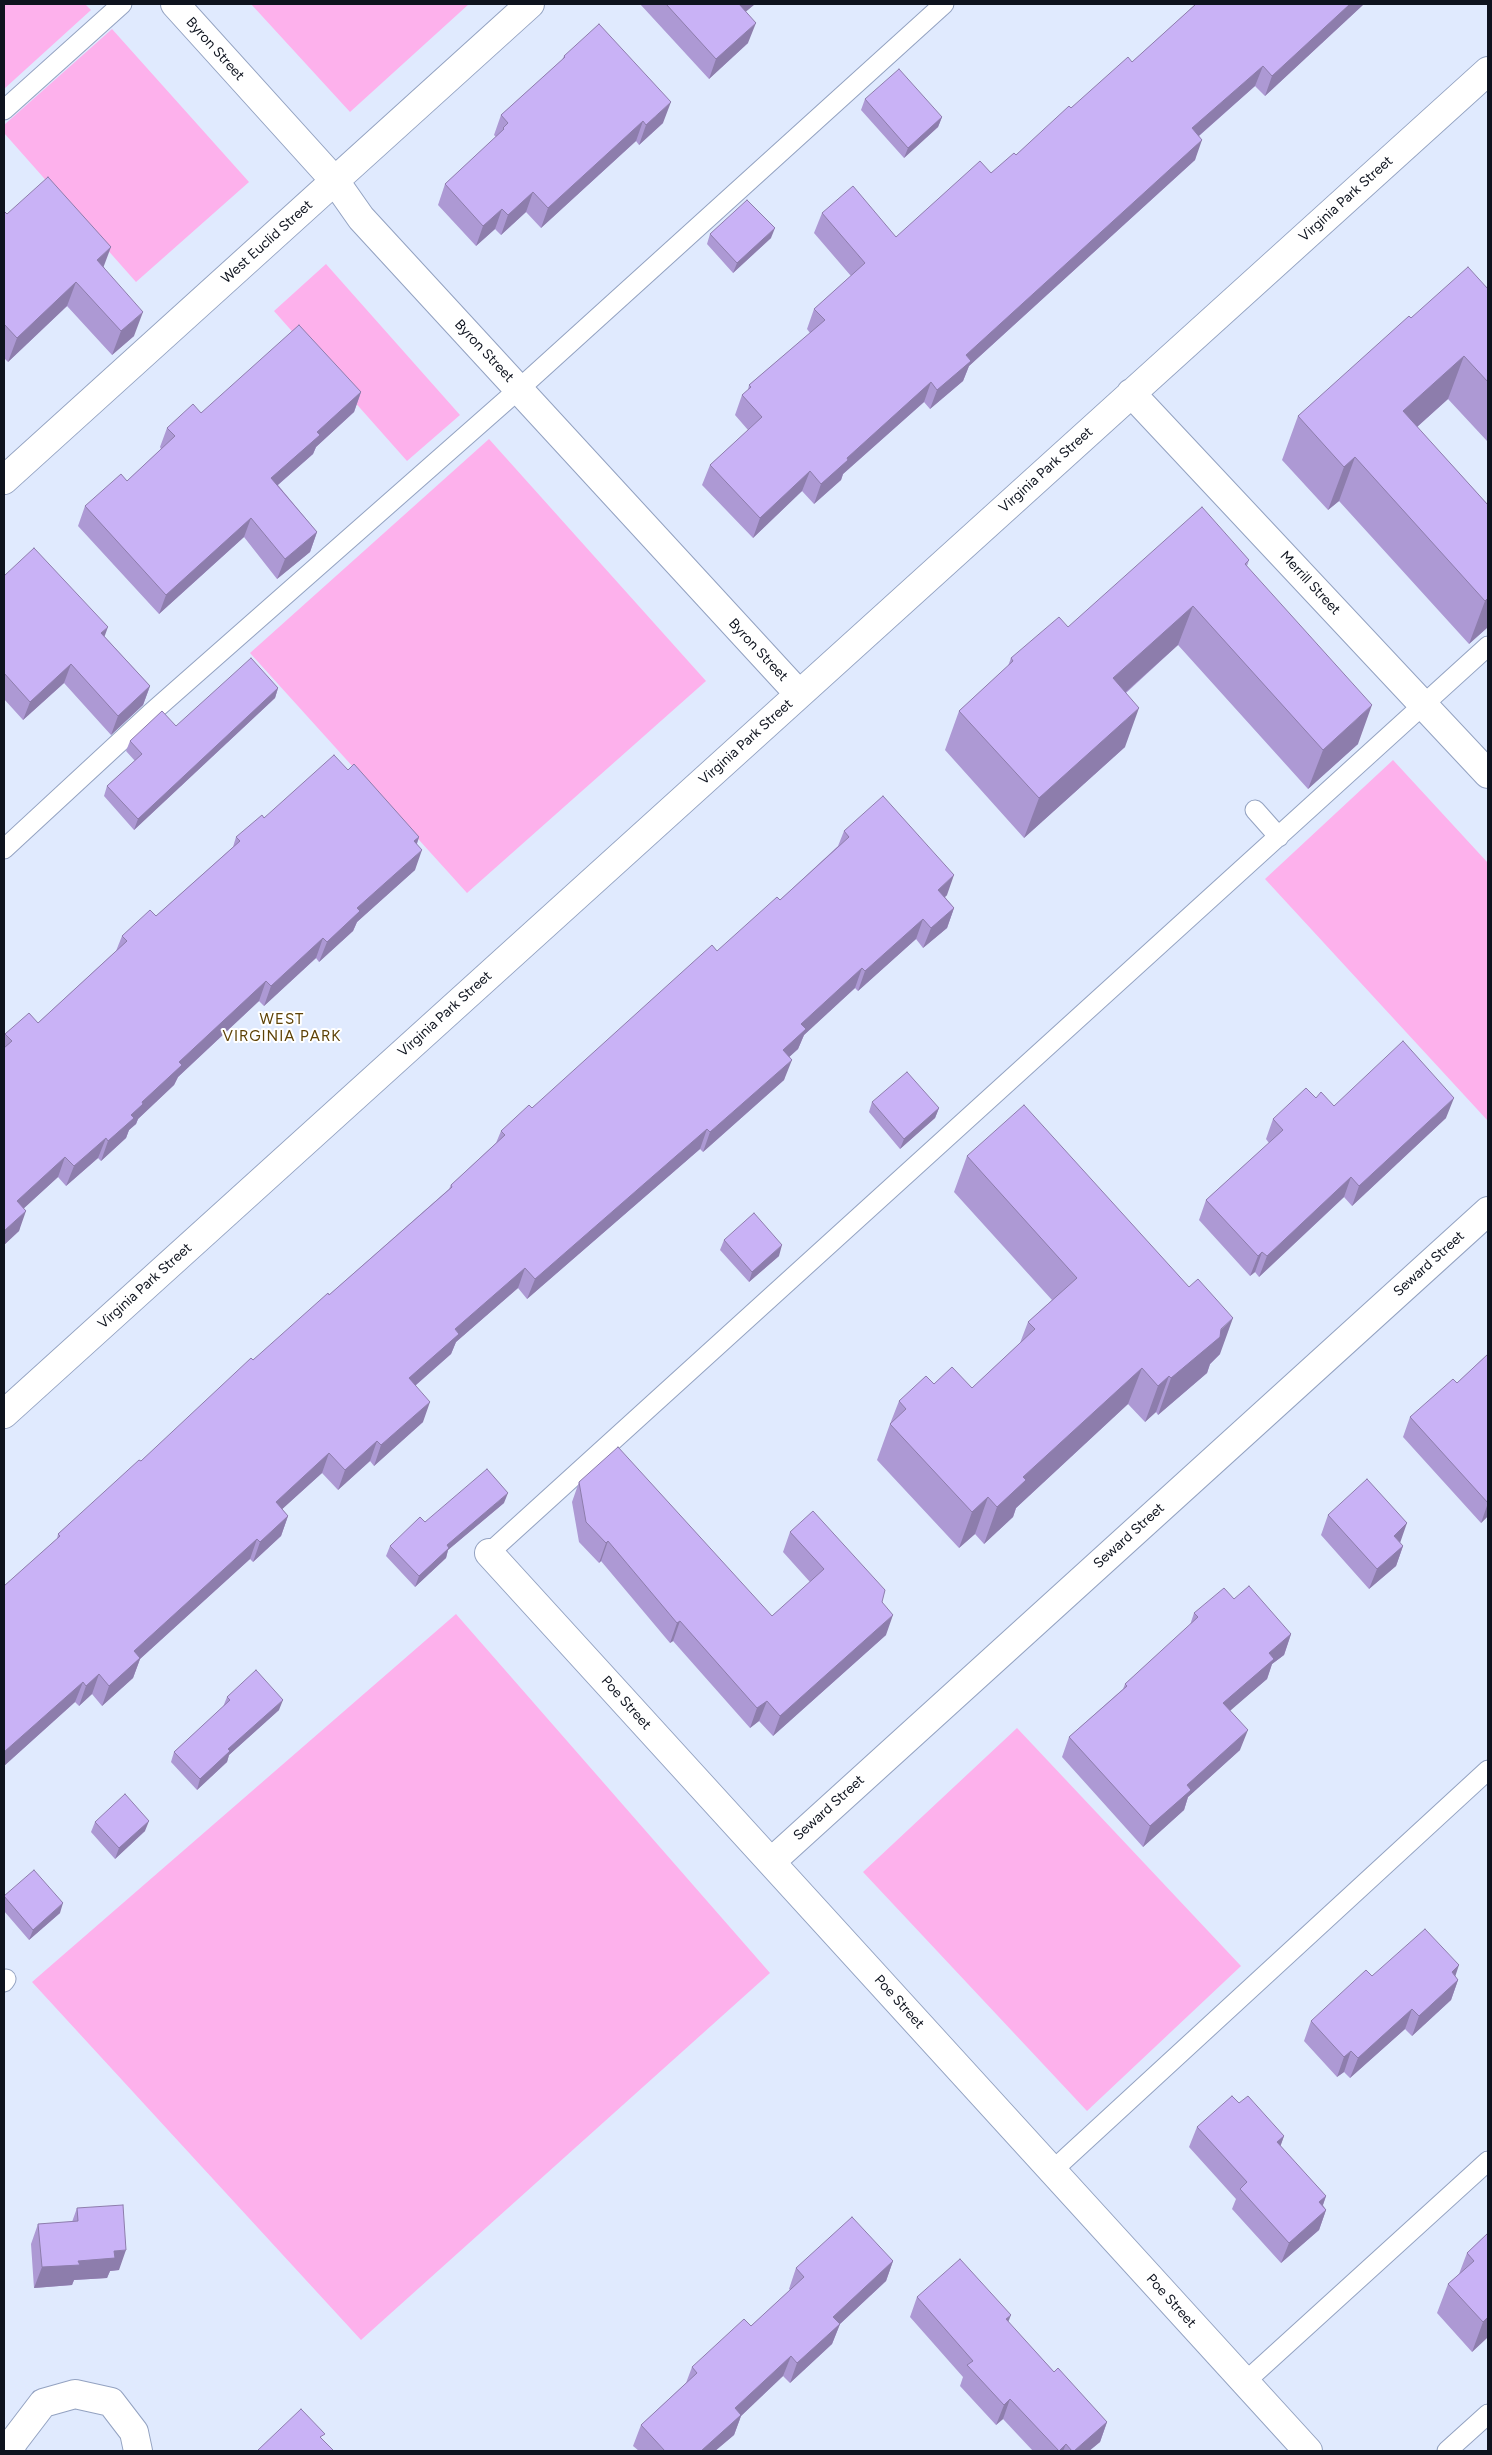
<!DOCTYPE html>
<style>
body{margin:0}
#map{position:relative;width:1492px;height:2455px;overflow:hidden;background:#e0eafe;font-family:Figtree,sans-serif}
canvas{display:block}
.frame{position:absolute;inset:0;border:5px solid #0e131e;pointer-events:none}
</style>
<div id="map">
<canvas width="1492" height="2455"></canvas>
<div class="frame"></div>
</div>
<script>
const g = document.querySelector('canvas').getContext('2d');
g.lineJoin = 'round';
function paint(path, color) {
  g.fillStyle = color;
  g.fill(path, 'evenodd');
}
function poly(rows) {
  const path = new Path2D();
  for (const r of rows) {
    path.moveTo(r[0], r[1]);
    for (let i = 2; i < r.length; i += 2) path.lineTo(r[i], r[i + 1]);
  }
  return path;
}
function stroke(path, color, width, dash) {
  g.strokeStyle = color;
  g.lineWidth = width;
  g.lineCap = dash ? 'butt' : 'round';
  g.setLineDash(dash || []);
  g.stroke(path);
}
function drawText(font, color, halo, rows, align = 'center') {
  g.font = font + ' Figtree,sans-serif';
  g.lineWidth = 4;
  g.setLineDash([]);
  g.textBaseline = 'middle';
  g.strokeStyle = halo;
  g.fillStyle = color;
  for (const [text, x, y, turn = 0] of rows) {
    g.save();
    g.translate(x, y);
    g.rotate((+turn || 0) * Math.PI / 180);
    g.textAlign = isNaN(turn) ? turn : align;
    if (halo) g.strokeText(text, 0, 0);
    g.fillText(text, 0, 0);
    g.restore();
  }
}
paint(poly([
 [4,4,85,4,91,10,4,89],
 [251,4,469,4,350,112],
 [112,29,249,182,136,282,4,133,4,125],
 [326,264,460,415,407,461,274,311],
 [489,439,706,681,467,893,250,653],
 [1393,760,1488,863,1488,1121,1265,879],
 [456,1614,770,1973,361,2340,32,1982],
 [1017,1728,1241,1966,1087,2111,863,1872]
]), '#fdb1ec');
const service = poly([
 [4,110,122,4],
 [1255,810,1279,837],
 [4,849,150,714,519,389,944,4],
 [489,1553,1488,646],
 [4,1982,6,1979],
 [1052,2171,1488,1770],
 [1245,2382,1488,2161],
 [1447,2451,1488,2414]
]);
const minor = poly([
 [175,4,335,181,361,218,799,694],
 [1131,393,1488,774],
 [4,480,530,4],
 [4,1414,1488,71],
 [489,1553,1308,2451],
 [771,1862,1488,1211],
 [9,2451,14,2441,43,2403,75,2394,111,2402,134,2432,138,2451]
]);
stroke(service, '#93a2c1', 21);
stroke(minor, '#93a2c1', 30);
stroke(service, '#fff', 19);
stroke(minor, '#fff', 28);
paint(poly([
 [640,4,755,4,745,12,748,43,709,79],
 [1196,4,1364,4,1265,96,1255,86,1199,136,1195,160,969,366,963,381,930,409,924,402,843,474,841,480,814,504,802,491,753,538,702,485,710,465,748,430,735,415,742,395,748,390,749,385,810,333,807,329,814,309,851,276,814,233,822,213,896,237,991,173,1016,155,1071,108,1132,62],
 [564,56,663,123,639,145,636,141,541,228,526,212,501,235,495,229,476,246,438,205,445,184,496,137,494,135,501,115,562,60],
 [865,99,942,117,938,127,904,158,861,110],
 [4,211,7,214,104,267,134,336,112,355,67,306,8,362,4,358],
 [710,234,771,238,733,273,707,244],
 [1488,289,1488,440,1487,441,1448,399,1417,427,1488,505,1488,627,1469,644,1339,501,1328,510,1282,460,1298,416,1411,318],
 [361,392,354,412,316,447,313,454,278,485,317,532,310,552,277,579,244,537,159,614,78,526,85,506,127,481,161,449,160,447,167,428,201,413],
 [1249,560,1247,566,1358,744,1308,789,1178,645,1126,693,1125,747,1024,838,945,750,959,711,1008,666,1011,658,1068,627],
 [4,576,105,637,150,686,143,705,111,735,64,683,23,720,4,699],
 [278,688,275,698,134,830,104,796,107,786,135,761,126,751,130,741,176,726],
 [348,770,419,837,417,844,415,870,357,922,353,931,319,962,316,958,264,1006,259,1001,178,1077,174,1085,138,1119,136,1124,129,1130,126,1138,101,1161,98,1158,66,1186,58,1177,24,1208,19,1231,4,1245,4,1037,5,1034,38,1023,116,951,122,936,156,916,233,847,236,837,264,818],
 [844,831,947,895,945,897,954,908,947,928,923,948,916,939,858,991,855,988,804,1035,798,1049,789,1057,784,1080,703,1152,700,1149,527,1299,518,1288,456,1342,451,1354,415,1386,423,1422,374,1466,370,1461,338,1490,322,1473,282,1509,288,1516,281,1536,253,1562,250,1559,140,1659,133,1678,102,1706,92,1694,79,1706,75,1702,4,1766,4,1586,57,1539,58,1534,141,1461,253,1360,329,1295,449,1189,451,1185,496,1143,501,1131,532,1108,717,951,780,900,838,846],
 [1316,1098,1334,1106,1446,1118,1352,1206,1344,1197,1259,1277,1255,1272,1250,1276,1199,1220,1206,1200,1269,1143,1266,1139,1273,1119],
 [872,1102,939,1108,935,1118,900,1149,869,1112],
 [967,1156,1220,1354,1210,1364,1207,1373,1158,1415,1156,1412,1145,1422,1128,1404,1016,1508,1013,1517,984,1544,975,1534,959,1548,877,1460,890,1424,899,1401,934,1384,972,1388,1020,1343,1028,1322,1052,1300,954,1192],
 [724,1240,779,1256,749,1282,720,1250],
 [1488,1354,1488,1516,1481,1523,1403,1437,1410,1417,1457,1383],
 [579,1482,772,1616,810,1582,783,1552,790,1532,882,1602,886,1635,773,1736,759,1721,750,1728,673,1641,670,1643,601,1561,599,1563,579,1542,572,1502],
 [504,1503,448,1550,446,1558,415,1587,386,1556,390,1546,425,1522],
 [1328,1515,1400,1543,1403,1546,1396,1566,1369,1589,1321,1535],
 [1234,1599,1291,1634,1284,1655,1272,1664,1267,1679,1230,1710,1240,1750,1188,1797,1184,1810,1143,1847,1062,1757,1069,1737,1123,1689,1125,1684,1190,1625,1194,1613],
 [227,1697,279,1710,229,1755,227,1762,197,1790,171,1762,174,1752,223,1707],
 [95,1822,145,1831,115,1859,91,1832],
 [4,1896,60,1913,29,1940,4,1911],
 [1372,1976,1455,1976,1458,1980,1451,2000,1412,2036,1405,2029,1350,2078,1344,2072,1337,2077,1304,2041,1311,2021],
 [1239,2103,1284,2136,1280,2146,1326,2196,1323,2205,1326,2210,1319,2230,1281,2263,1232,2209,1236,2199,1189,2147,1197,2127],
 [77,2208,119,2270,110,2271,107,2278,74,2280,72,2285,34,2288,31,2244,38,2224,72,2222],
 [1488,2233,1488,2337,1472,2352,1437,2313,1448,2284,1459,2274,1467,2253],
 [893,2261,886,2281,840,2324,832,2344,790,2383,783,2376,741,2416,734,2435,715,2451,639,2451,633,2446,641,2425,686,2383,692,2367,751,2326,790,2290,789,2289,796,2268],
 [917,2297,1008,2322,1054,2372,1107,2422,1100,2442,1089,2451,1033,2451,1003,2419,996,2425,960,2386,963,2377,910,2317]
]), '#ad99d4');
paint(poly([
 [738,4,755,4,731,24],
 [1350,4,1364,4,1265,96,1272,76],
 [756,23,748,43,709,79,716,59],
 [1263,66,1255,86,1185,148,1192,128],
 [671,102,663,123,639,145,646,125],
 [942,117,938,127,904,158,908,148],
 [643,121,636,141,541,228,548,208],
 [1202,140,1195,160,969,366,963,381,930,409,937,390,966,355],
 [533,192,526,212,501,235,508,215],
 [502,209,495,229,476,246,483,226],
 [775,228,771,238,733,273,737,263],
 [111,247,102,271,97,260],
 [76,282,67,306,8,362,17,338],
 [143,312,134,336,112,355,121,331],
 [1464,356,1448,399,1387,454,1403,411],
 [931,382,924,402,843,474,841,480,814,504,821,484,847,458],
 [361,392,354,412,316,447,313,454,264,497,271,478,317,432],
 [1355,457,1339,501,1328,510,1344,467],
 [810,471,802,491,753,538,760,518],
 [251,518,244,537,159,614,166,595],
 [317,532,310,552,277,579,285,559],
 [1488,598,1488,627,1469,644,1485,601],
 [1193,606,1178,645,1098,717,1113,678],
 [108,627,101,646,101,633],
 [71,664,64,683,23,720,30,702],
 [150,686,143,705,111,735,118,716],
 [278,688,275,698,134,830,138,819],
 [1372,705,1358,744,1308,789,1323,750],
 [1139,708,1125,747,1024,838,1039,798],
 [419,837,412,857,414,841],
 [422,850,415,870,357,922,353,931,319,962,327,942,357,908],
 [954,875,947,895,931,910,938,890],
 [954,908,947,928,923,948,931,928],
 [923,919,916,939,858,991,865,971],
 [323,938,316,958,264,1006,271,986],
 [862,968,855,988,804,1035,798,1049,775,1070,783,1050,801,1024],
 [266,981,259,1001,178,1077,174,1085,138,1119,136,1124,129,1130,126,1138,101,1161,108,1141,142,1102,179,1062],
 [792,1060,784,1080,703,1152,710,1132],
 [1454,1098,1446,1118,1352,1206,1359,1186],
 [939,1108,935,1118,900,1149,904,1139],
 [707,1129,700,1149,527,1299,535,1279],
 [106,1138,98,1158,66,1186,74,1166],
 [65,1157,58,1177,10,1221,17,1201],
 [1351,1177,1344,1197,1259,1277,1267,1256],
 [26,1211,19,1231,4,1245,4,1231],
 [782,1245,779,1256,749,1282,752,1272],
 [1262,1252,1255,1272,1250,1276,1258,1256],
 [525,1268,518,1288,456,1342,451,1354,401,1398,409,1378,455,1329],
 [1233,1318,1220,1354,1210,1364,1207,1373,1158,1415,1171,1378],
 [1142,1368,1128,1404,1016,1508,1013,1517,984,1544,997,1507,1023,1477],
 [1169,1376,1156,1412,1145,1422,1158,1386],
 [430,1402,423,1422,374,1466,381,1445],
 [377,1441,370,1461,338,1490,345,1470],
 [329,1453,322,1473,268,1522,276,1502],
 [508,1493,504,1503,448,1550,446,1558,415,1587,419,1576,447,1545],
 [988,1497,975,1534,959,1548,972,1512],
 [1488,1503,1488,1516,1481,1523],
 [288,1516,281,1536,253,1562,260,1542],
 [1407,1523,1400,1543,1394,1536],
 [257,1539,250,1559,140,1659,133,1678,102,1706,109,1686,134,1651],
 [608,1541,601,1561,599,1563,606,1543],
 [1403,1546,1396,1566,1369,1589,1377,1569],
 [893,1615,886,1635,773,1736,780,1716],
 [680,1621,673,1641,670,1643,677,1623],
 [1291,1634,1284,1655,1272,1664,1267,1679,1216,1723,1223,1703,1269,1653],
 [99,1674,92,1694,79,1706,86,1686],
 [83,1682,75,1702,4,1766,4,1752],
 [283,1700,279,1710,229,1755,227,1762,197,1790,200,1779,228,1749],
 [767,1701,759,1721,750,1728,757,1708],
 [1248,1730,1240,1750,1188,1797,1184,1810,1143,1847,1150,1826,1187,1785],
 [149,1821,145,1831,115,1859,119,1848],
 [63,1903,60,1913,29,1940,33,1930],
 [1459,1965,1452,1986,1452,1972],
 [1458,1980,1451,2000,1412,2036,1419,2016],
 [1412,2009,1405,2029,1350,2078,1358,2058],
 [1351,2051,1344,2072,1337,2077,1344,2057],
 [1284,2136,1277,2156,1277,2142],
 [1326,2196,1319,2216,1319,2202],
 [1326,2210,1319,2230,1281,2263,1289,2243],
 [126,2250,119,2270,110,2271,107,2278,74,2280,72,2285,34,2288,42,2267,78,2261,114,2251],
 [893,2261,886,2281,826,2337,833,2317],
 [1011,2315,1003,2335,1006,2319],
 [1488,2317,1488,2337,1472,2352,1483,2322],
 [840,2324,832,2344,790,2383,797,2363],
 [791,2356,783,2376,741,2416,734,2435,715,2451,701,2451,735,2408],
 [1010,2399,1003,2419,996,2425,1004,2405],
 [1107,2422,1100,2442,1089,2451,1074,2451],
 [1066,2444,1063,2451,1059,2451]
]), '#8d7dac');
const building = poly([
 [666,4,739,4,756,23,716,59,666,4],
 [1196,4,1350,4,1272,76,1263,66,1192,128,1202,140,966,355,971,361,937,390,931,382,847,458,848,460,821,484,810,471,760,518,710,465,762,417,742,395,751,387,749,385,825,320,814,309,865,263,822,213,853,186,896,237,980,161,991,173,1014,153,1016,155,1069,106,1071,108,1128,57,1132,62,1196,4],
 [599,24,671,102,646,125,643,121,548,208,533,192,508,215,502,209,483,226,445,184,504,129,503,128,508,123,501,115,565,57,564,56,599,24],
 [899,69,942,117,908,148,865,99,899,69],
 [48,177,111,247,97,260,143,312,121,331,76,282,17,338,4,324,4,211,7,214,48,177],
 [747,200,775,228,737,263,710,234,747,200],
 [1468,267,1488,289,1488,382,1464,356,1403,411,1488,505,1488,598,1485,601,1355,457,1344,467,1298,416,1409,316,1411,318,1468,267],
 [299,325,361,392,317,432,320,435,271,478,317,532,285,559,251,518,166,595,85,506,121,474,127,481,175,436,167,428,193,404,201,413,299,325],
 [1202,507,1249,560,1245,564,1372,705,1323,750,1193,606,1113,678,1139,708,1039,798,959,711,1013,661,1011,658,1059,617,1068,627,1202,507],
 [34,548,108,627,101,633,150,686,118,716,71,664,30,702,4,673,4,576,34,548],
 [251,658,278,688,138,819,107,786,142,754,130,741,162,711,176,726,251,658],
 [334,755,348,770,354,764,419,837,414,841,422,850,357,908,360,911,327,942,323,938,271,986,266,981,179,1062,182,1065,142,1102,143,1104,131,1115,134,1118,108,1141,106,1138,74,1166,65,1157,17,1201,26,1211,4,1231,4,1048,12,1041,5,1034,29,1013,38,1023,127,941,122,936,150,910,156,916,240,841,236,837,262,815,264,818,334,755],
 [883,796,954,875,938,890,954,908,931,928,923,919,865,971,862,968,801,1024,806,1029,783,1050,792,1060,710,1132,707,1129,535,1279,525,1268,455,1329,459,1334,409,1378,430,1402,381,1445,377,1441,345,1470,329,1453,276,1502,288,1516,260,1542,257,1539,134,1651,140,1658,109,1686,99,1674,86,1686,83,1682,4,1752,4,1586,60,1536,58,1534,139,1460,141,1461,251,1358,253,1360,328,1293,329,1295,452,1187,451,1185,505,1135,501,1131,529,1105,532,1108,712,945,717,951,777,897,780,900,849,837,844,831,883,796],
 [1403,1041,1454,1098,1359,1186,1351,1177,1267,1256,1262,1252,1258,1256,1206,1200,1283,1130,1273,1119,1306,1088,1316,1098,1321,1092,1334,1106,1403,1041],
 [907,1072,939,1108,904,1139,872,1102,907,1072],
 [1024,1105,1189,1287,1198,1279,1233,1318,1221,1329,1220,1337,1171,1378,1169,1376,1158,1386,1142,1368,1023,1477,1026,1480,997,1507,988,1497,972,1512,890,1424,906,1409,899,1401,926,1376,934,1384,952,1367,972,1388,1035,1329,1028,1322,1077,1278,967,1156,1024,1105],
 [754,1213,782,1245,752,1272,724,1240,754,1213],
 [1488,1354,1488,1503,1410,1417,1453,1379,1457,1383,1488,1354],
 [618,1447,772,1616,824,1569,790,1532,813,1511,885,1590,882,1602,893,1615,780,1716,767,1701,757,1708,680,1621,677,1623,608,1541,606,1543,586,1522,579,1482,618,1447],
 [487,1469,508,1493,447,1545,449,1548,419,1576,390,1546,420,1517,425,1522,487,1469],
 [1367,1479,1407,1523,1394,1536,1403,1546,1377,1569,1328,1515,1367,1479],
 [1249,1586,1291,1634,1269,1653,1274,1659,1223,1703,1248,1730,1187,1785,1191,1790,1150,1826,1069,1737,1127,1686,1125,1684,1198,1617,1194,1613,1224,1588,1234,1599,1249,1586],
 [256,1670,283,1700,228,1749,230,1751,200,1779,174,1752,230,1700,227,1697,256,1670],
 [125,1794,149,1821,119,1848,95,1822,125,1794],
 [34,1870,63,1903,33,1930,4,1896,34,1870],
 [1425,1929,1459,1965,1452,1972,1458,1980,1419,2016,1412,2009,1358,2058,1351,2051,1344,2057,1311,2021,1366,1970,1372,1976,1425,1929],
 [1232,2096,1239,2103,1248,2096,1284,2136,1277,2142,1326,2196,1319,2202,1326,2210,1289,2243,1240,2189,1247,2182,1197,2127,1232,2096],
 [123,2205,126,2250,114,2251,115,2258,78,2261,80,2265,42,2267,38,2224,78,2221,77,2208,123,2205],
 [852,2217,893,2261,833,2317,840,2324,797,2363,791,2356,735,2408,741,2415,701,2451,665,2451,641,2425,697,2373,692,2367,744,2319,751,2326,804,2277,796,2268,852,2217],
 [1488,2233,1488,2317,1483,2322,1448,2284,1474,2261,1467,2253,1488,2233],
 [960,2259,1011,2315,1006,2319,1054,2372,1058,2368,1107,2422,1074,2451,1072,2451,1066,2444,1059,2451,1010,2399,1004,2405,967,2365,973,2361,917,2297,960,2259],
 [301,2409,325,2434,320,2437,334,2451,257,2451,301,2409]
]);
paint(building, '#c9b2f6');
stroke(building, '#8d7dac', 1);
drawText('14px', '#0e131e', '#fff', [
 ["Byron Street",215,49,48],
 ["Virginia Park Street",1346,199,-42],
 ["West Euclid Street",267,242,-42],
 ["Byron Street",484,351,47],
 ["Virginia Park Street",1046,470,-42],
 ["Merrill Street",1310,583,47],
 ["Byron Street",758,650,47],
 ["Virginia Park Street",746,742,-42],
 ["Virginia Park Street",445,1014,-42],
 ["Seward Street",1429,1264,-42],
 ["Virginia Park Street",145,1286,-42],
 ["Seward Street",1129,1536,-42],
 ["Poe Street",626,1703,48],
 ["Seward Street",829,1808,-42],
 ["Poe Street",899,2002,48],
 ["Poe Street",1171,2301,48]
]);
g.letterSpacing = '1px';
drawText('15px', '#5e4206', '#fff', [
 ["WEST",282,1020],
 ["VIRGINIA PARK",282,1037]
]);
g.letterSpacing = '0px';
</script>
